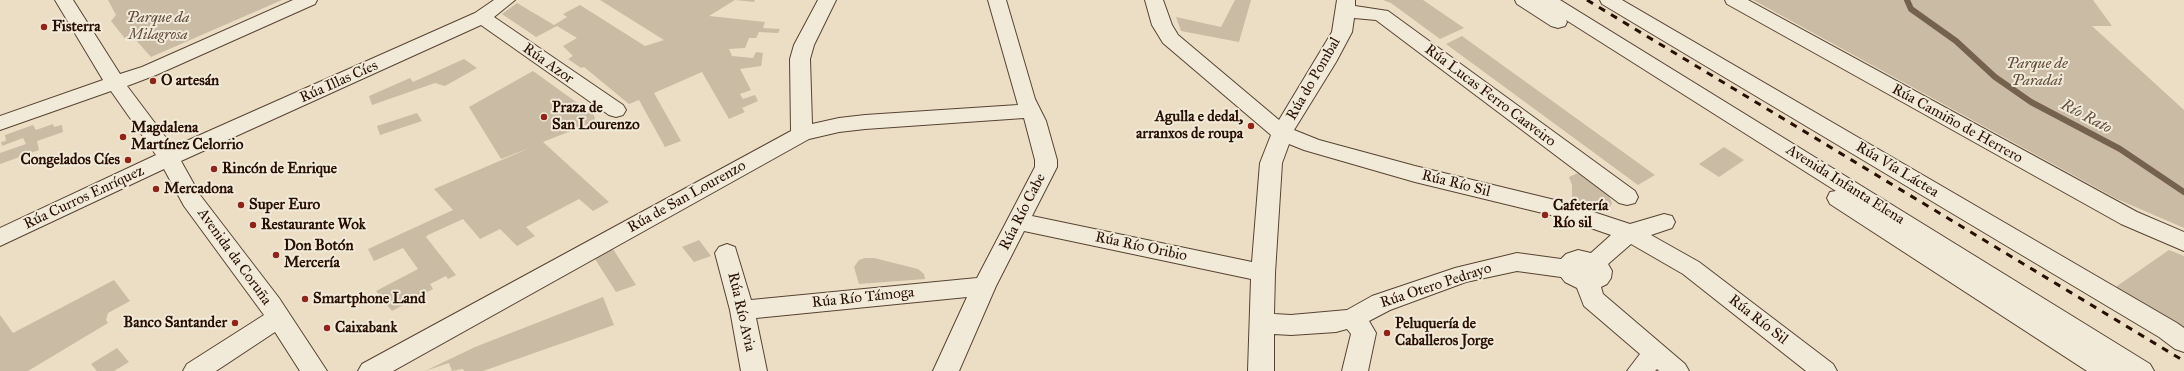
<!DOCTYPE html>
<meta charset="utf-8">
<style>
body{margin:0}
canvas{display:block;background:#ebdec5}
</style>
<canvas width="2184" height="371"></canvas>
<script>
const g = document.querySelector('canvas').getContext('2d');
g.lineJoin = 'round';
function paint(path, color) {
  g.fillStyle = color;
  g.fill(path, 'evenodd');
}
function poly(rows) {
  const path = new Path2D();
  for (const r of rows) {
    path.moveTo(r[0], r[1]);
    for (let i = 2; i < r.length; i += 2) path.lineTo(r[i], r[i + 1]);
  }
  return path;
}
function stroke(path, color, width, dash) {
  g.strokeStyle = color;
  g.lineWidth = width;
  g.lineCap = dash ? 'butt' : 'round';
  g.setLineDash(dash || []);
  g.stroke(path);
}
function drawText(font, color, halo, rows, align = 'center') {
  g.font = font + ' "IM FELL Great Primer",serif';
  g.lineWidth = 4;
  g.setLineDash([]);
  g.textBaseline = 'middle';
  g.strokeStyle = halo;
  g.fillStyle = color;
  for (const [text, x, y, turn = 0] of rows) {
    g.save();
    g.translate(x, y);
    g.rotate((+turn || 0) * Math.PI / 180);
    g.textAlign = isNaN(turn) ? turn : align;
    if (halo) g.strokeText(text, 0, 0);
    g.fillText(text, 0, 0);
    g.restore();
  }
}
paint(poly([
 [108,0,282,0,151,57,134,38,125,39,123,36,111,21,116,15],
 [600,0,755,0,754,2,735,0,709,16,765,22,763,28,780,29,778,33,759,32,756,38,749,38,745,48,729,49,732,56,753,58,756,52,763,53,761,66,740,69,751,90,740,94,743,99,755,95,758,101,742,108,745,112,729,119,702,72,654,93,681,141,665,147,639,100,629,104,584,67,581,68,568,59,573,56,563,46,577,38,557,26,536,37,502,14,517,3,554,25,567,17,563,14,580,5,645,46,664,40],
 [1235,0,1251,0,1239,42,1181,31,1176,17,1221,27],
 [1383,0,1423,0,1464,28,1440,39,1391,3],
 [1753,0,2093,0,2112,26,2092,26,2184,110,2184,228,2117,199],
 [1462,36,1655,175,1638,185,1446,44],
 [464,59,477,68,445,86,435,83,372,105,369,96,410,78,413,82],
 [533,71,594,115,595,119,591,123,543,142,609,202,593,211,579,199,526,227,535,236,517,246,500,229,480,239,463,219,428,235,426,237,456,275,448,279,446,276,430,284,433,289,392,311,376,291,418,269,403,248,374,261,368,249,453,210,434,189,532,147,501,159,469,107],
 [417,113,422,121,380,135,377,126],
 [53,124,54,127,62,125,63,132,37,141,39,150,0,164,0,153,26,144,23,138,2,146,1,142,6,141,5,135,33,125,36,130],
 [1724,147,1744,160,1719,177,1699,164],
 [1578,173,1609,196,1612,203,1610,207,1596,207,1572,198,1572,185,1569,177],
 [699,240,711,256,694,262,682,247],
 [613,249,636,285,616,292,595,259],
 [2169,250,2184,256,2184,334,2107,293],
 [865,258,874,258,918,269,924,274,925,279,859,284,854,267,859,260],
 [114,280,130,301,108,313,106,320,108,323,28,371,0,371,0,315,13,333],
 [603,297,614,325,483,371,464,371,463,369,452,371,449,363,425,371,475,347],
 [117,348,129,362,114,371,97,371,91,364]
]), '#cabba4');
stroke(poly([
 [1907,0,1911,9,1956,41,1995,77,2031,102,2120,149,2184,192]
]), '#74614e', 6);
const minor = poly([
 [55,0,73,0,120,74,142,67,293,0,317,0,315,4,156,75,127,86,173,147,475,13,494,0,515,0,494,17,623,105,626,110,623,115,616,117,609,115,481,25,181,161,200,195,279,298,327,371,300,371,275,332,216,371,183,371,187,364,264,315,184,206,164,169,0,246,0,228,156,155,111,91,0,130,0,116,103,80,55,0],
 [818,0,836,0,814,45,810,59,812,124,839,118,865,115,1018,105,988,0,1006,0,1035,99,1046,121,1057,160,1057,167,1032,216,1252,262,1260,163,1271,135,1163,43,1152,25,1145,0,1163,0,1172,25,1178,35,1279,120,1332,32,1337,0,1355,0,1355,6,1388,11,1635,191,1638,197,1635,203,1627,205,1619,203,1376,20,1354,18,1352,32,1336,62,1294,130,1319,140,1415,166,1563,202,1630,224,1664,214,1672,216,1675,222,1672,228,1651,235,1699,262,1833,364,1837,371,1806,371,1683,274,1631,244,1608,264,1612,271,1611,278,1607,284,1601,287,1603,294,1685,364,1689,371,1659,371,1657,369,1655,371,1627,371,1640,354,1584,306,1577,288,1565,282,1561,277,1517,271,1466,282,1390,310,1369,321,1376,333,1368,371,1342,371,1351,334,1347,329,1336,332,1291,335,1274,334,1274,371,1248,371,1251,279,1024,231,996,286,959,371,933,371,967,297,756,318,767,371,741,371,730,310,715,253,719,247,727,244,735,247,751,300,977,278,1035,167,1035,160,1024,118,865,129,839,132,809,139,393,371,358,371,362,364,791,131,790,59,794,45,818,0],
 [1289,144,1304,150,1415,182,1559,217,1611,235,1591,253,1578,250,1566,254,1561,259,1517,253,1455,268,1372,296,1347,310,1291,315,1274,314,1275,273,1282,163,1289,144],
 [1515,0,1560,0,2150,364,2154,371,2087,371,1830,204,1827,198,1830,192,1836,191,1566,20,1567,22,1565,26,1558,28,1551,26,1517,4,1515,0],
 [1600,0,1622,0,2177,323,2184,328,2184,352,2175,349,2159,337,1602,4,1600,0],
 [1725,0,1748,0,2137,212,2184,232,2184,251,2121,224,1727,4,1725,0]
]);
stroke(minor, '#584332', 2);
paint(minor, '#f2ead9');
stroke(poly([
 [1587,0,2184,361]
]), '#270f01', 3, [7, 7]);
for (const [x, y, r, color] of [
 [44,27,4,"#8f2418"],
 [153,81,4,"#8f2418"],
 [544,117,4,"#8f2418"],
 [1251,126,4,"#8f2418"],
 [123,137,4,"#8f2418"],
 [128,160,4,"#8f2418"],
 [214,169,4,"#8f2418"],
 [156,189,4,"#8f2418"],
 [241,205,4,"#8f2418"],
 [1545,215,4,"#8f2418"],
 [253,225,4,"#8f2418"],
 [276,255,4,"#8f2418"],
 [305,299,4,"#8f2418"],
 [235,323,4,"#8f2418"],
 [327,328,4,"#8f2418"],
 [1387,333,4,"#8f2418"]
]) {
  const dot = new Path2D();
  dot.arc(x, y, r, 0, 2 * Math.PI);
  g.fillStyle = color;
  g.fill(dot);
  stroke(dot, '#f2ead9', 1.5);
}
drawText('italic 15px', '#604b3a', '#f2ead9', [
 ["Parque da",158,18],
 ["Milagrosa",158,35],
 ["Parque de",2037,64],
 ["Paradai",2037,81]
]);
drawText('bold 15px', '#270f01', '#f2ead9', [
 ["Fisterra",52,27],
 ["O artesán",161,81],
 ["Praza de",552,108],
 ["San Lourenzo",552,125],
 ["Agulla e dedal,",1243,117,"right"],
 ["arranxos de roupa",1243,134,"right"],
 ["Magdalena",131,128],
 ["Martínez Celorrio",131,145],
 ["Congelados Cíes",120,160,"right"],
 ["Rincón de Enrique",222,169],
 ["Mercadona",164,189],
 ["Super Euro",249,205],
 ["Cafetería",1553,206],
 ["Río sil",1553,223],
 ["Restaurante Wok",261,225],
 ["Don Botón",284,246],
 ["Mercería",284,263],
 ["Smartphone Land",313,299],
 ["Banco Santander",227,323,"right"],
 ["Peluquería de",1395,324],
 ["Caballeros Jorge",1395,341],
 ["Caixabank",335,328]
], 'left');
drawText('15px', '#270f01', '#f2ead9', [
 ["Rúa Azor",548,64,35],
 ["Rúa do Pombal",1314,79,-60],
 ["Rúa Illas Cíes",339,82,-24],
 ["Rúa Lucas Ferro Caaveiro",1490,96,37],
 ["Rúa Camiño de Herrero",1957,124,29],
 ["Rúa Vía Láctea",1897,170,31],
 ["Rúa Río Sil",1456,184,14],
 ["Avenida Infanta Elena",1845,185,32],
 ["Rúa de San Lourenzo",687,197,-29],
 ["Rúa Curros Enríquez",84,198,-25],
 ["Rúa Río Cabe",1023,212,-63],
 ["Rúa Río Oribio",1141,247,12],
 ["Avenida da Coruña",234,257,54],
 ["Rúa Otero Pedrayo",1436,286,-18],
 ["Rúa Río Támoga",863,298,-6],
 ["Rúa Río Avia",741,312,77],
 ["Rúa Río Sil",1758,320,38]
]);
drawText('italic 16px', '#614d3b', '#f2ead9', [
 ["Río Rato",2086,117,28]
]);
</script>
